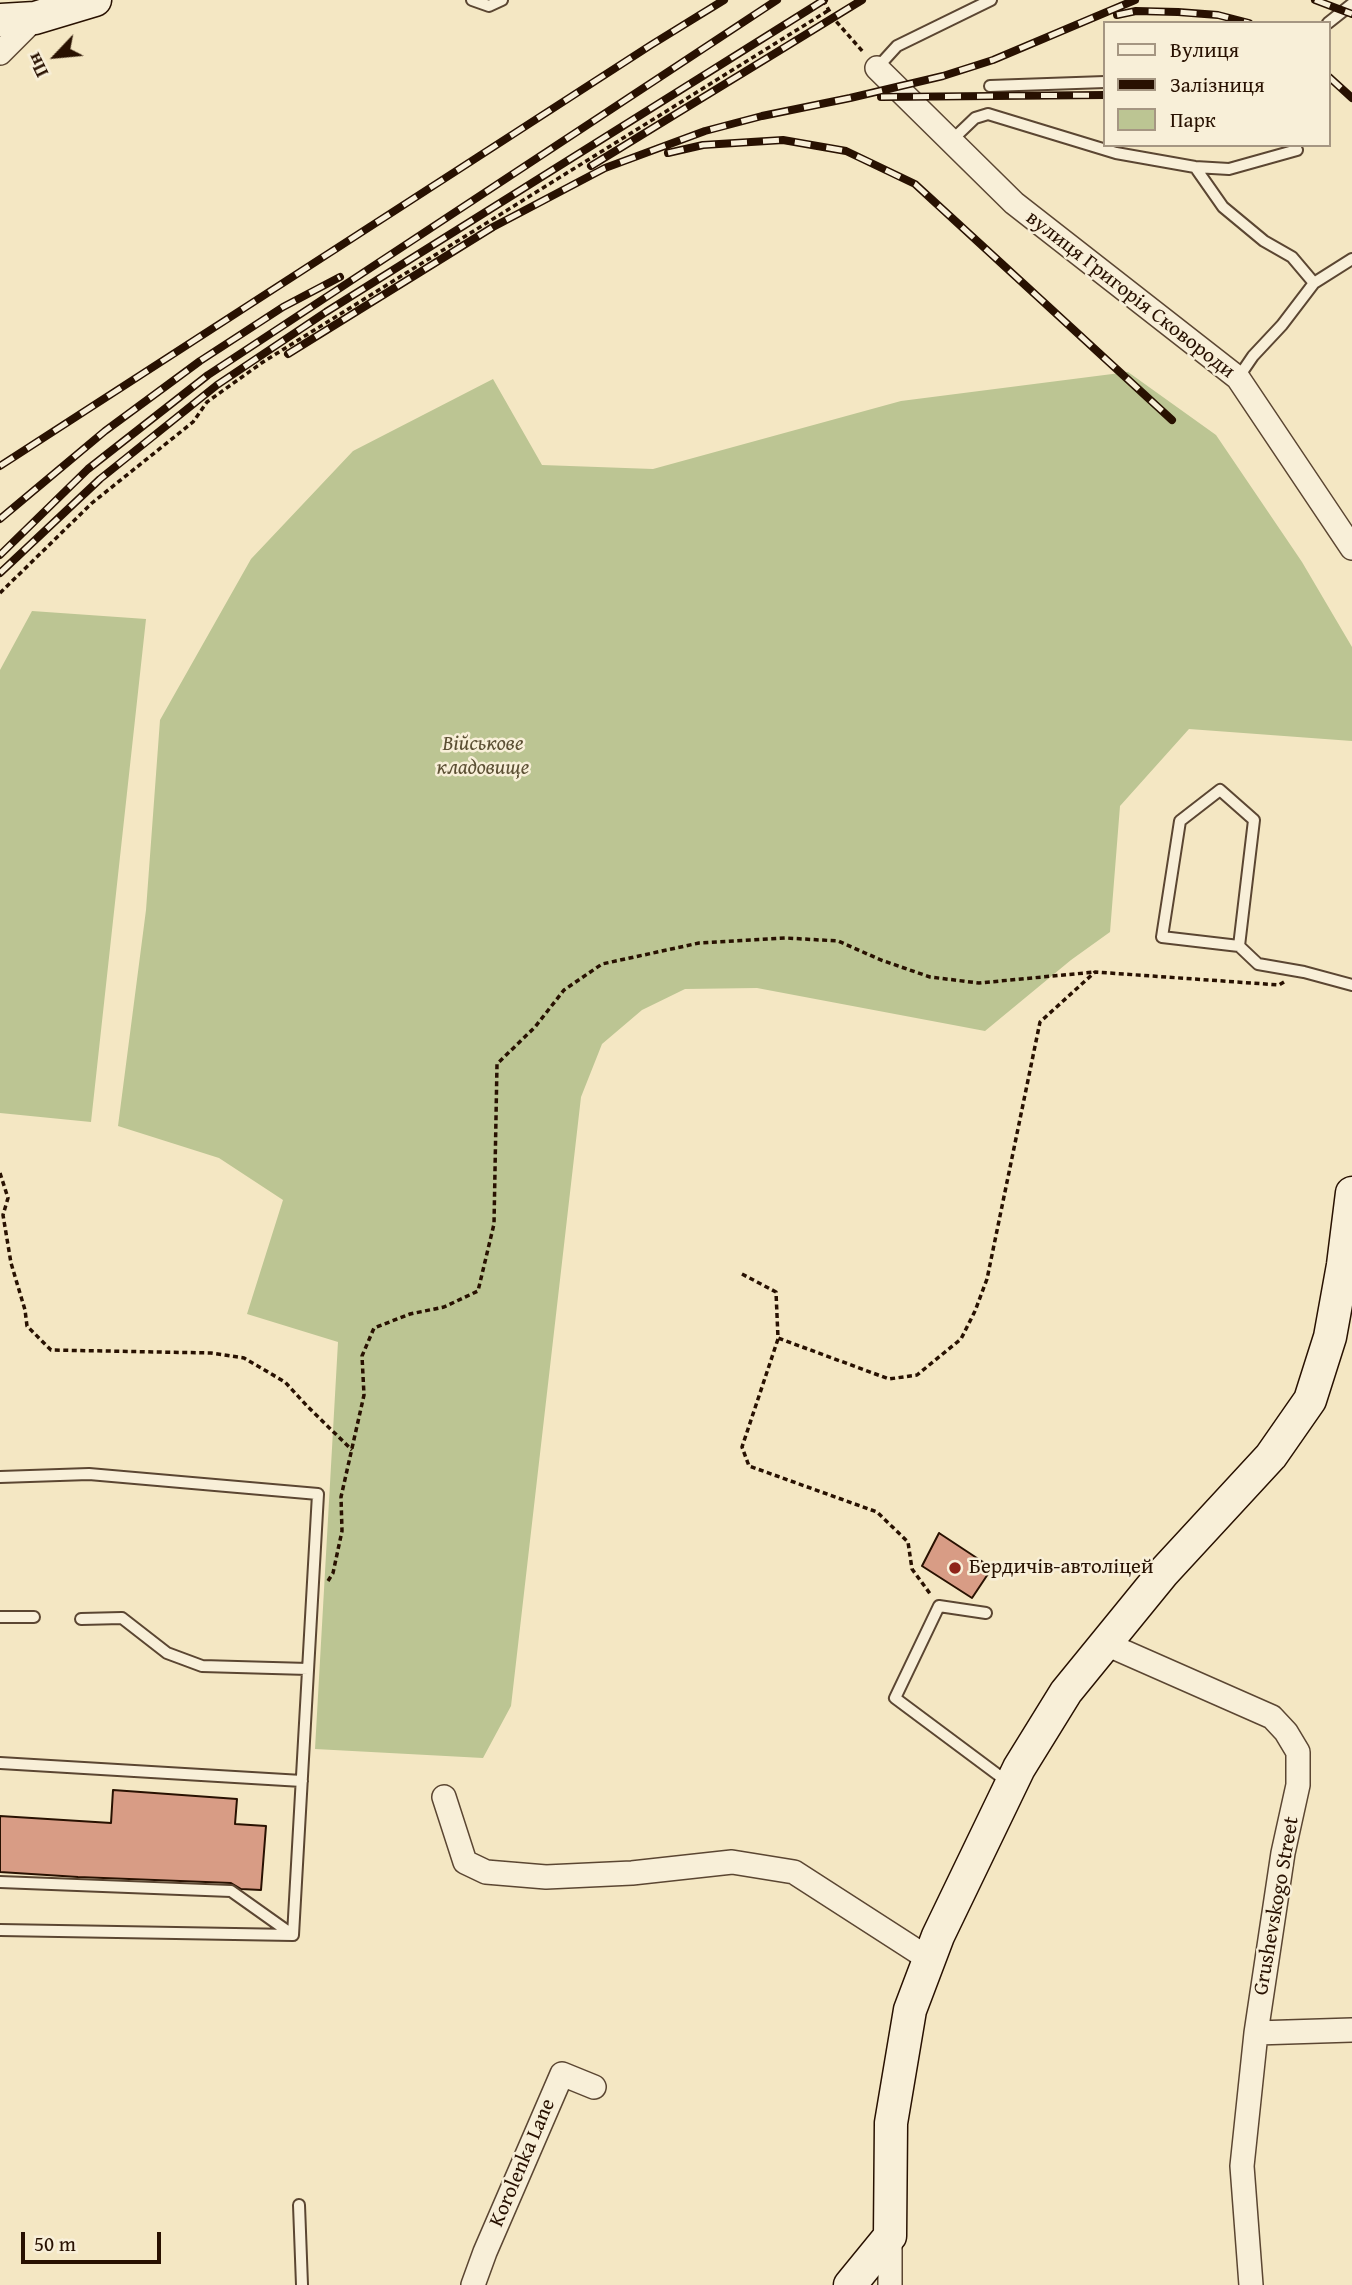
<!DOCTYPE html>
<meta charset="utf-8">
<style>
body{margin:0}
#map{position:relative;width:1352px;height:2285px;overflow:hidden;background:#f4e7c3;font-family:"Gentium Book Plus",serif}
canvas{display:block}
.legend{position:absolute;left:1103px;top:21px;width:228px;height:126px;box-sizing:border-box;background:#f8efd8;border:2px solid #a59682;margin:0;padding:9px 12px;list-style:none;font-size:21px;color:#281101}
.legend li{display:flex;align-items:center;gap:14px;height:35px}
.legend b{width:35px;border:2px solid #a59682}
.north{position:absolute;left:21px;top:21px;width:70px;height:70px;-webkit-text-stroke:5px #f8efd8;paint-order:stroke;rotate:244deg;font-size:19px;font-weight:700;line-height:28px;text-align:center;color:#281101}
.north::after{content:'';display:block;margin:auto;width:24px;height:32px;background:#281101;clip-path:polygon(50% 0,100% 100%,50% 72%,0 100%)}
.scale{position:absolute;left:21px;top:2232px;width:140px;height:32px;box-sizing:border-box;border:4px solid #281101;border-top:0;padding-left:9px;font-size:21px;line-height:24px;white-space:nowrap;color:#281101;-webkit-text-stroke:5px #f8efd8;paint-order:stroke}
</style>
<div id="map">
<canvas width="1352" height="2285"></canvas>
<ul class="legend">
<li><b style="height:9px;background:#f8efd8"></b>Вулиця</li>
<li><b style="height:9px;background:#281101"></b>Залізниця</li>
<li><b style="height:19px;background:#bcc593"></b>Парк</li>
</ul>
<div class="north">Пн</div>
<div class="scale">50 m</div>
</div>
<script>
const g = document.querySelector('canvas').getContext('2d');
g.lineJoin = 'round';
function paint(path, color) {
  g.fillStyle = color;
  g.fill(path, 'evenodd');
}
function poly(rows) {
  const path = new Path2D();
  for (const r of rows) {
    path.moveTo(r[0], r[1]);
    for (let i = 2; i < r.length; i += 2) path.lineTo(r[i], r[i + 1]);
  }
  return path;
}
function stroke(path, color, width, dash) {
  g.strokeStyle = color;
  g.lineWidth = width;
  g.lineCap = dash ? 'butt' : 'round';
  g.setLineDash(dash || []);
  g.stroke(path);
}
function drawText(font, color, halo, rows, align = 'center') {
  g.font = font + ' "Gentium Book Plus",serif';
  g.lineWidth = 5;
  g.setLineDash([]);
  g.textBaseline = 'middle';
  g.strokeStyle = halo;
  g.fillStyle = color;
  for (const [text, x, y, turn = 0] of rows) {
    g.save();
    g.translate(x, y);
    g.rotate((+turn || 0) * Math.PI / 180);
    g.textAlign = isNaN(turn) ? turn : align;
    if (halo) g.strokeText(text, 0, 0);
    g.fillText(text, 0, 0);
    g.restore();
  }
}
paint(poly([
 [1128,372,1216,435,1302,562,1352,647,1352,741,1189,729,1120,806,1110,932,1071,960,985,1031,757,988,685,989,642,1010,602,1044,581,1097,511,1706,483,1758,315,1749,338,1342,247,1314,283,1200,219,1158,118,1126,146,910,160,720,251,559,353,451,493,379,542,465,653,469,901,401],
 [32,611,146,619,91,1122,0,1113,0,670]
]), '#bcc593');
const building = poly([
 [939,1533,992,1568,972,1598,922,1566,939,1533],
 [113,1790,237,1799,235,1824,266,1826,261,1890,241,1889,231,1883,78,1877,0,1872,0,1816,111,1823,113,1790]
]);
paint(building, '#d89c85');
stroke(building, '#281101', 2);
const lane = poly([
 [472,0,489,6,502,0],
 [1328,23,1352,4],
 [877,68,897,46,991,0],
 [990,86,1105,82],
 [951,141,975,118,988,114,1116,153,1195,167,1229,169,1297,150],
 [1195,167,1223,207,1264,241,1292,257,1314,283],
 [1238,378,1253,356,1282,325,1314,283,1352,259],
 [1239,946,1254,820,1220,790,1180,821,1162,937,1239,946,1258,964,1304,972,1352,985],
 [0,1477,89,1474,318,1494,293,1935,0,1930],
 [986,1613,939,1606,895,1698,1009,1783],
 [0,1617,34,1617],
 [81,1619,122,1618,167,1653,202,1666,308,1669],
 [0,1763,302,1781],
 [0,1882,231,1891,293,1935],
 [299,2205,302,2285]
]);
const street = poly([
 [0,53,35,18],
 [877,68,1014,203,1238,378,1352,548],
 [1104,1643,1272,1717,1286,1732,1298,1752,1298,1785,1283,1853,1256,2033,1242,2166,1251,2285],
 [444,1797,465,1862,486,1872,546,1877,632,1873,732,1862,794,1872,929,1959],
 [1256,2033,1352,2030],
 [890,2236,890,2285],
 [473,2285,485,2252,562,2074,594,2087]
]);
const secondary = poly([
 [0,20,35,18,95,0],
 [850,2285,890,2236,891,2123,910,2010,938,1936,1019,1768,1066,1692,1163,1573,1271,1456,1310,1400,1330,1337,1343,1265,1352,1193]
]);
stroke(lane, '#5b4632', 14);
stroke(street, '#5b4632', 26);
stroke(secondary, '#281101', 35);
stroke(poly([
 [823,0,834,19,864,53],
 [0,593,92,503,193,422,207,402,263,362,829,10],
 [0,1173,8,1198,3,1215,11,1263,25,1310,27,1326,51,1350,211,1353,244,1358,285,1382,308,1407,352,1450],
 [742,1274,776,1292,778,1338,889,1379,917,1375,961,1339,975,1311,987,1279,1040,1022,1095,972,1279,985,1284,982],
 [778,1339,742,1447,749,1466,877,1512,908,1542,912,1569,931,1595],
 [328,1581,333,1573,342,1531,341,1497,364,1395,362,1356,374,1328,410,1314,444,1307,478,1291,494,1224,497,1064,535,1027,564,990,602,964,699,943,786,938,838,941,881,960,930,977,979,983,1095,972]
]), '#281101', 3.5, [5, 3.5]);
stroke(lane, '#f8efd8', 10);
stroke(street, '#f8efd8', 23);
stroke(secondary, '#f8efd8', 32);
const rail = poly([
 [1315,0,1352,14],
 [1117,15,1136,11,1178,12,1218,15,1249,23],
 [1329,77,1352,98],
 [881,97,1105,95],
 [668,153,703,145,783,140,846,151,915,184,1172,420],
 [591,166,862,0],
 [288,354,493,227,605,168,705,131,762,116,850,98,943,76,993,60,1135,0],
 [0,466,651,45,724,0],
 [0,519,105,431,200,361,283,307,340,277],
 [0,555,88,469,208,375,777,0],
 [0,573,100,479,217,385,326,312,824,0]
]);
stroke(rail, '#281101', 8);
stroke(rail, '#f8efd8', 5, [16]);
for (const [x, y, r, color] of [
 [955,1568,7,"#8f2418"]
]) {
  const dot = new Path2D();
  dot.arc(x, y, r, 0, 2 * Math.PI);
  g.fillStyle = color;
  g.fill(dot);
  stroke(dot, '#f8efd8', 2.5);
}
drawText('21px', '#281101', '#f8efd8', [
 ["вулиця Григорія Сковороди",1130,295,38],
 ["Grushevskogo Street",1277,1906,-80],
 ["Korolenka Lane",523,2163,-67]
]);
drawText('italic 21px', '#5c5034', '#f8efd8', [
 ["Військове",483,745],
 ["кладовище",483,769]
]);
drawText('21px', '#281101', '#f8efd8', [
 ["Бердичів-автоліцей",969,1568]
], 'left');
</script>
